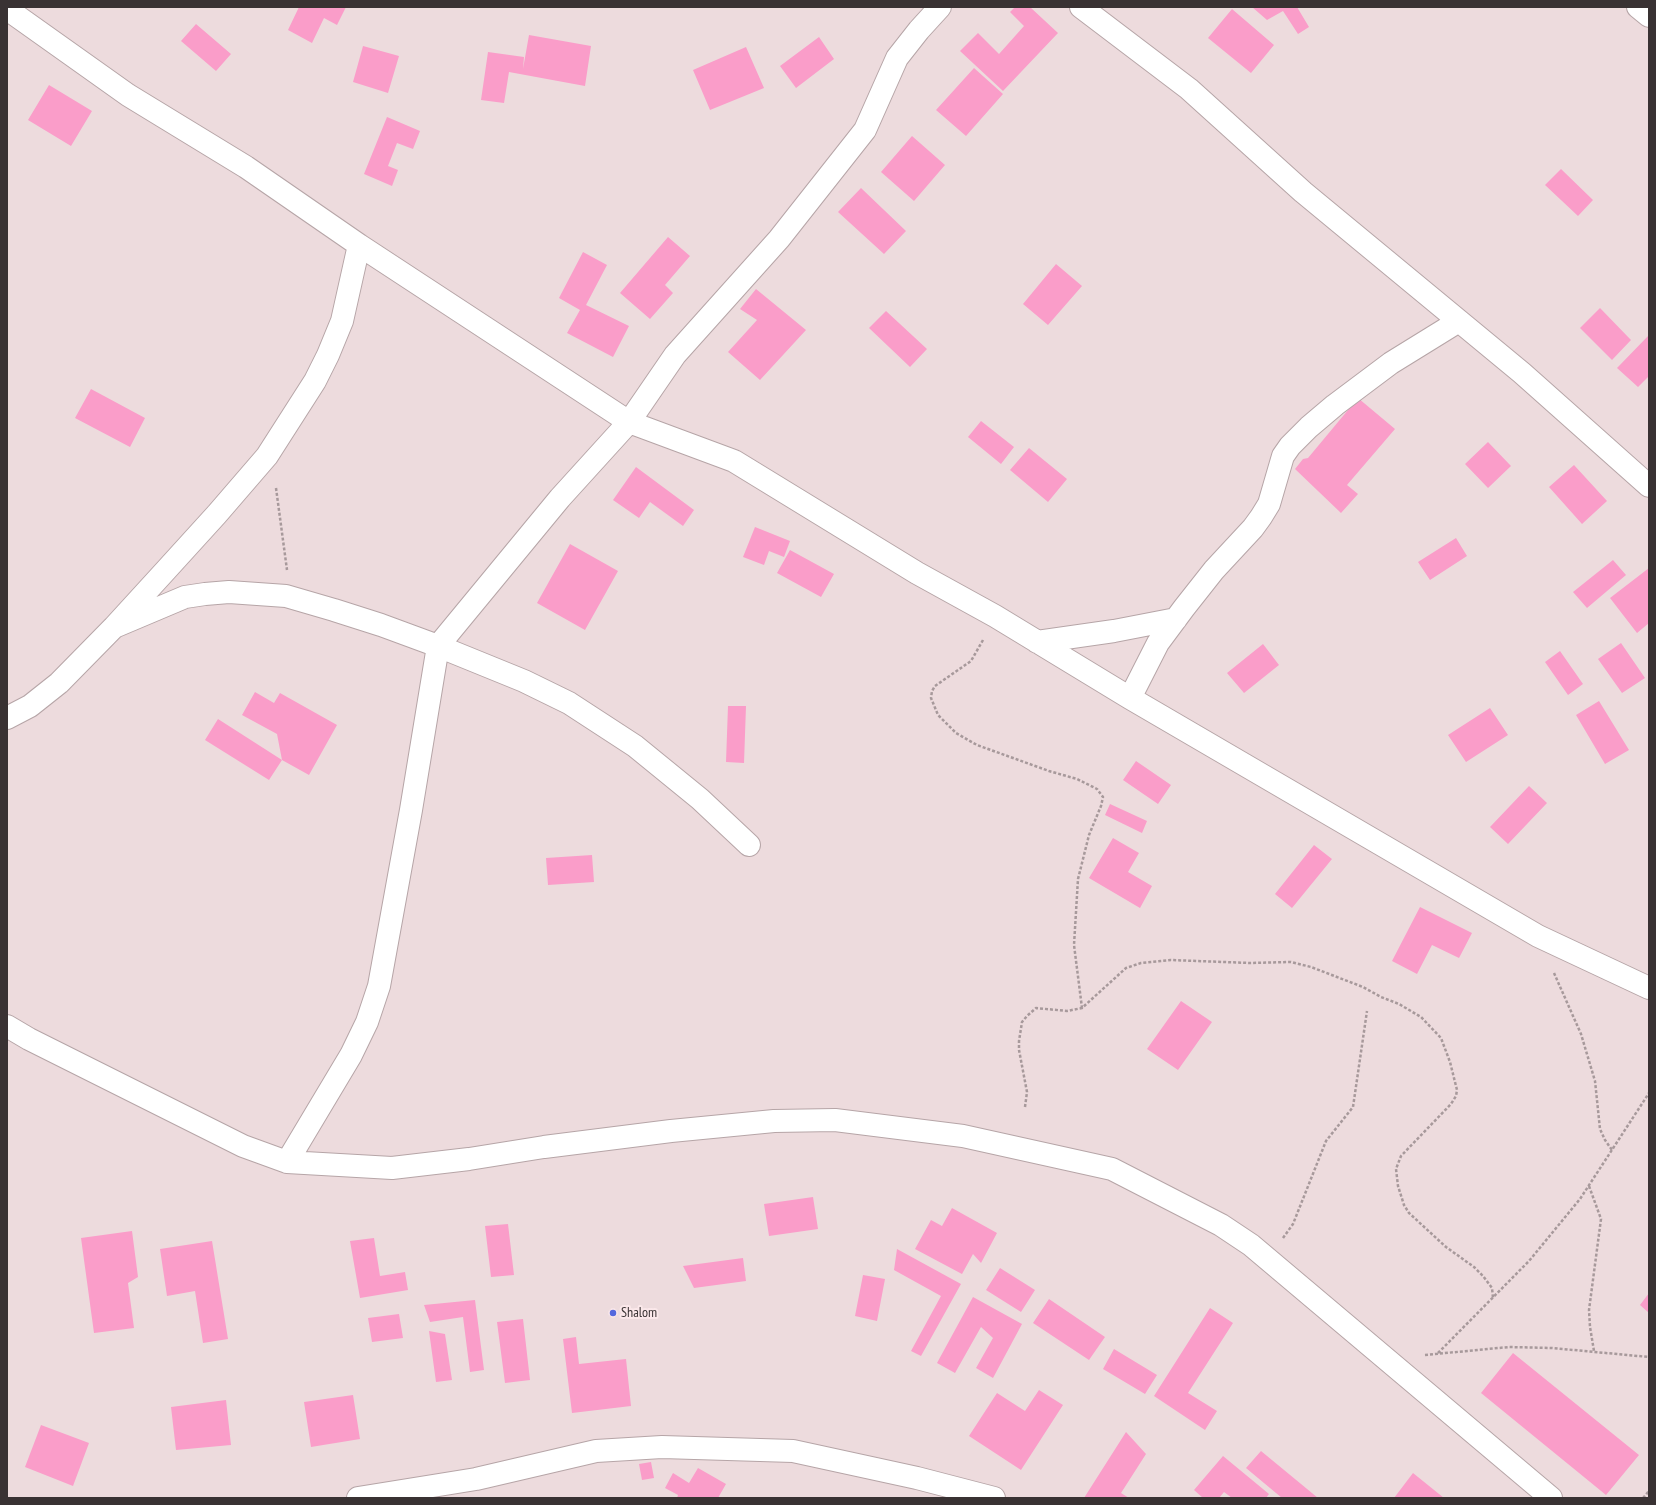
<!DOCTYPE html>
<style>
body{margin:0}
#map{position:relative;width:1656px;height:1505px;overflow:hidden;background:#eddbdd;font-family:"PT Sans Narrow",sans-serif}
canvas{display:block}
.frame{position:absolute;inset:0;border:8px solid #393233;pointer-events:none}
</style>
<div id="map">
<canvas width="1656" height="1505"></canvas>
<div class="frame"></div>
</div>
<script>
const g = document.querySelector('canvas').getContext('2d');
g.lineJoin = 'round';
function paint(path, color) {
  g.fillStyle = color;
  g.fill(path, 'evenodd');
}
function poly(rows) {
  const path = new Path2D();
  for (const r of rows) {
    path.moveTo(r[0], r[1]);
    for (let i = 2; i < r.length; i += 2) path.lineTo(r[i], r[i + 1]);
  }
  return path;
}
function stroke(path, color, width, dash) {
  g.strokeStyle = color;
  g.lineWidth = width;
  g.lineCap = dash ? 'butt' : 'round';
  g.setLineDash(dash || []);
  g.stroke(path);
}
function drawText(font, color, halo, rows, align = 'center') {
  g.font = font + ' "PT Sans Narrow",sans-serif';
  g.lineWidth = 4;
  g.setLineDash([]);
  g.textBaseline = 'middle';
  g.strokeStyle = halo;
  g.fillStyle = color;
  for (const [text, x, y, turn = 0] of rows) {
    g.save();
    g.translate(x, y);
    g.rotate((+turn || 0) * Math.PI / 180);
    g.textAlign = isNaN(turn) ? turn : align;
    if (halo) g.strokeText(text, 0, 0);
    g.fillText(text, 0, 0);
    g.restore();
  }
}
paint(poly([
 [299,7,346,7,337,25,324,18,312,43,288,30],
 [1015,7,1030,7,1058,33,1003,91,960,51,978,33,999,54,1024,26,1010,12],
 [1252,7,1297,7,1309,27,1298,34,1283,11,1267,20],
 [1232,9,1274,45,1251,73,1208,38],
 [196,24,231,54,216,71,181,41],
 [529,35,591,46,585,86,509,72,504,103,481,100,488,52,524,57,523,69],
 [819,37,834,59,796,88,780,66],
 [363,46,399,56,388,93,353,82],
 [746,47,764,88,710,110,693,70],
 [974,68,1003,94,966,136,936,110],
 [49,85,92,111,71,146,28,120],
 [387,117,420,131,413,149,397,143,388,166,398,170,392,186,364,174],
 [912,136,945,165,914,201,881,172],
 [1561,169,1593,200,1578,216,1545,185],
 [861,188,906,231,884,254,838,212],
 [668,237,690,256,665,285,673,293,650,319,620,293],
 [583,252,607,265,586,305,629,326,613,357,567,333,580,310,559,298],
 [1056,264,1082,286,1048,325,1023,304],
 [756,289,806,330,760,380,728,352,757,320,740,309],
 [1600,308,1631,340,1612,360,1580,328],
 [886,311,927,349,910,367,869,328],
 [1649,335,1649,376,1638,387,1617,368],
 [91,389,145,418,130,447,75,418],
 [1358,398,1395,429,1347,485,1358,494,1341,513,1295,469,1303,459,1308,458],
 [981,421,1014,447,1001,464,968,437],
 [1488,442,1511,466,1488,488,1465,464],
 [1029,448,1067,479,1048,502,1010,470],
 [1574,465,1607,501,1582,524,1549,487],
 [636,467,694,510,683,526,650,502,639,518,613,500],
 [755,527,790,541,784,557,769,551,764,565,743,557],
 [1456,538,1467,556,1430,580,1418,562],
 [570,544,618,571,585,630,537,603],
 [790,550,834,574,821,597,777,573],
 [1613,560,1626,575,1587,608,1573,592],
 [1649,568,1649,623,1637,633,1610,598],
 [1621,643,1645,678,1622,693,1598,659],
 [1263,644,1279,665,1244,693,1227,673],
 [1560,651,1583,684,1568,695,1545,662],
 [255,692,274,703,280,693,337,725,309,775,282,760,277,734,242,715],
 [1599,701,1629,750,1605,764,1576,715],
 [728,706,746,706,744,763,726,762],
 [1490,708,1508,735,1466,762,1448,735],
 [218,719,282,760,269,780,205,740],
 [1136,761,1171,785,1158,804,1123,780],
 [1529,786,1547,803,1508,844,1490,827],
 [1110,804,1147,821,1142,833,1105,815],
 [1113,838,1139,853,1128,872,1152,886,1140,908,1089,878],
 [1314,845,1332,859,1292,908,1275,894],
 [592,855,594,882,548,885,546,858],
 [1420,907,1472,933,1459,958,1432,945,1417,974,1392,961],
 [1181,1001,1212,1022,1178,1070,1147,1049],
 [813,1197,818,1229,769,1236,764,1204],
 [952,1208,997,1233,981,1263,973,1254,962,1274,915,1249,931,1220,942,1226],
 [508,1224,514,1275,491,1277,485,1226],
 [132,1231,138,1277,128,1283,134,1328,94,1333,81,1238],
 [374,1238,380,1276,405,1272,408,1290,360,1298,350,1241],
 [212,1241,228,1339,203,1343,195,1291,167,1296,160,1249],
 [897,1249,961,1284,921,1356,911,1351,941,1296,894,1270],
 [743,1258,746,1281,694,1288,683,1266],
 [1000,1268,1035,1290,1021,1312,986,1290],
 [863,1275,885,1279,877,1321,855,1316],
 [1649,1293,1649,1313,1640,1305],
 [973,1297,1022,1324,993,1378,976,1368,993,1338,981,1327,955,1373,937,1363],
 [1049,1299,1105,1337,1089,1360,1033,1323],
 [475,1300,484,1370,470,1372,463,1317,430,1322,424,1305],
 [1210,1308,1233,1323,1188,1393,1217,1411,1205,1430,1154,1396],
 [399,1314,403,1338,372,1342,368,1318],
 [523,1319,530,1380,505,1383,497,1322],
 [429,1331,445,1334,452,1380,436,1382],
 [576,1337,579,1364,626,1359,631,1406,572,1413,563,1339],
 [1114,1349,1157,1375,1145,1394,1103,1369],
 [1513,1353,1639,1455,1606,1495,1481,1393],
 [1039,1390,1063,1405,1021,1470,969,1436,997,1393,1025,1411],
 [353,1395,360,1439,311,1447,304,1402],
 [226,1400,231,1445,176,1450,171,1407],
 [41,1425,89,1443,73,1486,25,1467],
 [1126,1432,1146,1454,1121,1493,1129,1498,1084,1498],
 [1261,1451,1318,1498,1282,1498,1246,1468],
 [1223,1456,1269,1494,1266,1498,1232,1498,1224,1492,1219,1498,1203,1498,1194,1490],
 [651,1462,654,1478,642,1480,639,1464],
 [698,1468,726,1484,718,1498,677,1498,678,1495,665,1488,673,1473,689,1483],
 [1413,1473,1444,1498,1394,1498]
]), '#fa9dc9');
const minor = poly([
 [1081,7,1189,89,1303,192,1522,373,1649,486],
 [1638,7,1649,16],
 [7,9,128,95,246,167,359,245,629,422,734,461,917,573,995,616,1130,698,1538,936,1649,988],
 [114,627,185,597,205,594,229,592,286,596,334,610,381,625,438,646,524,681,569,703,635,746,700,799,749,845],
 [1037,642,1114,631,1176,619],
 [1130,698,1158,643,1184,608,1214,570,1253,528,1261,517,1269,504,1283,456,1290,446,1309,427,1335,405,1391,363,1459,321],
 [7,718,30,706,59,683,114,627,167,569,217,514,267,456,315,381,328,355,342,321,359,245],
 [7,1026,29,1039,243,1146,287,1162,392,1168,469,1159,544,1147,671,1131,774,1121,835,1120,963,1136,1112,1169,1221,1225,1251,1245,1551,1498],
 [287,1162,351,1055,367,1022,379,986,411,810,438,646,560,498,629,422,675,355,779,239,865,130,897,58,919,30,940,7],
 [358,1498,476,1479,596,1451,662,1447,793,1451,917,1478,994,1498]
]);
stroke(minor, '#b6a5a7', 24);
stroke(poly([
 [276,488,287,570],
 [983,640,971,661,935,686,932,691,931,698,938,715,956,733,977,745,1049,771,1077,779,1097,789,1103,797,1101,806,1089,835,1078,879,1074,945,1082,1008],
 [1554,973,1581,1034,1595,1081,1600,1129,1605,1140,1612,1150],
 [1025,1107,1027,1092,1019,1050,1019,1041,1022,1022,1027,1016,1036,1008,1067,1011,1082,1008,1126,968,1141,963,1171,960,1251,963,1291,962,1311,967,1363,987,1381,997,1399,1004,1421,1017,1441,1038,1450,1062,1457,1090,1456,1096,1451,1104,1401,1156,1396,1169,1398,1186,1404,1205,1409,1213,1446,1247,1474,1267,1483,1276,1492,1288,1493,1298],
 [1589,1186,1601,1219,1589,1310,1590,1327,1594,1351],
 [1283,1238,1293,1224,1326,1141,1353,1107,1367,1011],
 [1438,1353,1529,1261,1580,1199,1649,1093],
 [1425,1355,1509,1347,1552,1348,1649,1357],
 [1643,1498,1649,1491]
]), '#a7999b', 2.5, [3, 2]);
stroke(minor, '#fff', 22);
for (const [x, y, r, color] of [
 [613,1313,4,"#5367dd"]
]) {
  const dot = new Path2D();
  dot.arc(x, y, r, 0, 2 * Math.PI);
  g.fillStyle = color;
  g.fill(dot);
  stroke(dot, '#fbe8ea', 1.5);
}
drawText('14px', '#393233', '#fbe8ea', [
 ["Shalom",621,1313]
], 'left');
</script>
